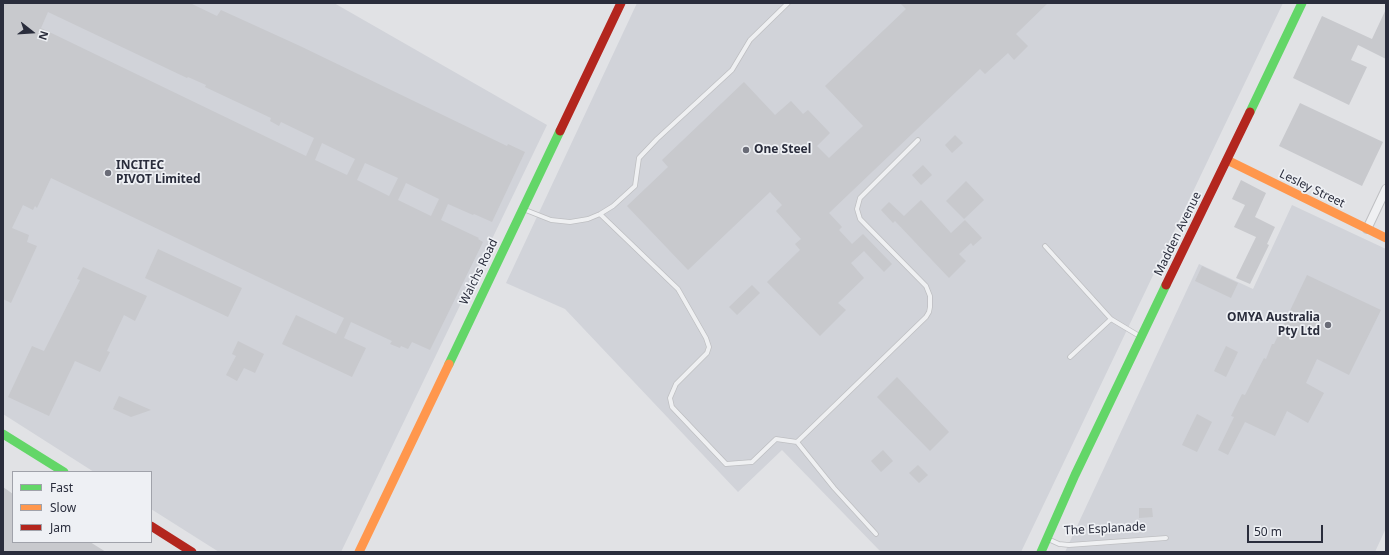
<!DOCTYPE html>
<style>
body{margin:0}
#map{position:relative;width:1389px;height:555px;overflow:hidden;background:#e1e2e5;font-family:"Noto Sans",sans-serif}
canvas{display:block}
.frame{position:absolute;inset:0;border:4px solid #2a2d3c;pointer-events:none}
.legend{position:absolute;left:12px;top:471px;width:140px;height:72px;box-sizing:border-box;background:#eef0f4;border:1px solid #a0a2aa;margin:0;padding:5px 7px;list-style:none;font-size:12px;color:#2a2d3c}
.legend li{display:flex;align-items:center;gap:8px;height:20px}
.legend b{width:20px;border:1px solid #a0a2aa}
.north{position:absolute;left:12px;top:12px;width:40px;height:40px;-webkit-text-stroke:3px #eef0f4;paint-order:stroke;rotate:107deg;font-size:11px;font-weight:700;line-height:16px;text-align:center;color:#2a2d3c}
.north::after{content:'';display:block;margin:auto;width:14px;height:18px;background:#2a2d3c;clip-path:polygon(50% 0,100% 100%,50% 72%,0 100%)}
.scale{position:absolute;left:1247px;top:525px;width:76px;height:18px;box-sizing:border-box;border:2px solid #2a2d3c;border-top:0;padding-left:5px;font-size:12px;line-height:14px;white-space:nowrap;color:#2a2d3c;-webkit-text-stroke:3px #eef0f4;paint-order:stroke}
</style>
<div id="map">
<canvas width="1389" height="555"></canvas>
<div class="frame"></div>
<ul class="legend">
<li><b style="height:5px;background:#63d668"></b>Fast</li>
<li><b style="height:5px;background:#ff974d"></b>Slow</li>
<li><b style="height:5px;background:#b3261e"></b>Jam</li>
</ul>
<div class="north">N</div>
<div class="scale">50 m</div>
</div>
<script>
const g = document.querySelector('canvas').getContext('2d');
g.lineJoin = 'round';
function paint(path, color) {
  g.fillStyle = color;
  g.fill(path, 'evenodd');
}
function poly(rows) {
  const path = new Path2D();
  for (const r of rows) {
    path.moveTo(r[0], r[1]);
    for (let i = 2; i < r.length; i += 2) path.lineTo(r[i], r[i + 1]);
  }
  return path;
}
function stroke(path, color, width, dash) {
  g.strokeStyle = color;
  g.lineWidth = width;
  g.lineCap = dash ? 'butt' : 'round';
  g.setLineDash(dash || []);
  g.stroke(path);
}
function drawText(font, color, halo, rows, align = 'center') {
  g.font = font + ' "Noto Sans",sans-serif';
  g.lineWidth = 3.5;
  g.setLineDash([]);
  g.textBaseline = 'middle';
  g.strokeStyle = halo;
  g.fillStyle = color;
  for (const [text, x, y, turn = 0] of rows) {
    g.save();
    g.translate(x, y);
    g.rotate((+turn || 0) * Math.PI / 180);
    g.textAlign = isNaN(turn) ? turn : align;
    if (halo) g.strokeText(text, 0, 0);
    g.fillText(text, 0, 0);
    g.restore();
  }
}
paint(poly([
 [3,3,334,3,547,125,341,552,219,552,151,509,151,472,94,472,3,414],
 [637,3,1283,3,1021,552,882,552,879,550,782,450,738,492,565,309,506,283],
 [1292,205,1386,249,1386,528,1375,552,1065,552,1199,264,1253,289]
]), '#d1d3d9');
paint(poly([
 [3,3,190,3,217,16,221,10,300,46,507,146,508,144,525,152,492,222,474,214,473,215,448,204,441,220,479,238,478,239,483,242,430,350,412,342,408,349,401,346,400,348,390,344,392,341,351,322,344,338,366,348,352,377,282,344,296,315,336,334,344,318,51,178,37,208,35,206,33,210,23,205,12,228,29,235,27,242,37,246,11,303,3,299],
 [48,12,187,78,188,77,206,85,205,87,271,118,270,121,279,126,281,122,314,138,306,156,41,28],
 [322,143,355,159,347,175,315,160],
 [365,163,398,178,389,196,357,180],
 [406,183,439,199,431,216,398,200],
 [900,3,1048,3,1016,34,1028,46,1014,60,1008,53,985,74,980,69,829,213,842,227,839,230,852,244,863,234,892,264,884,272,864,251,851,263,864,278,838,303,846,310,820,336,767,282,800,250,795,244,801,239,776,211,782,205,770,192,688,270,627,206,668,167,662,160,744,82,775,115,791,101,803,114,808,110,830,133,817,146,829,158,863,126,825,86,906,9],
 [1386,9,1386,59,1358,45,1351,60,1367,67,1349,105,1293,78,1322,16,1372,39],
 [1300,103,1383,142,1362,186,1279,146],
 [955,135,963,143,952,153,945,145],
 [923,165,932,175,921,185,912,175],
 [1241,180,1266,193,1255,217,1275,227,1267,244,1269,245,1250,284,1236,278,1256,237,1234,227,1245,205,1232,199],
 [966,181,984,200,964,219,946,201],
 [921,200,951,233,965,220,982,238,973,246,971,243,959,254,966,261,949,278,895,221,893,223,881,210,889,202,904,216],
 [158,249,242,288,228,317,145,278],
 [1202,266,1238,283,1231,298,1195,281],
 [83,267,147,296,135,321,124,315,107,351,110,352,100,372,75,361,49,416,8,397,32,346,44,351,80,280,77,279],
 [1307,275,1381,310,1349,375,1317,359,1306,383,1324,393,1308,423,1287,411,1275,436,1245,422,1228,455,1218,450,1234,417,1231,416,1242,394,1245,395,1264,358,1266,359,1272,344,1274,344],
 [752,285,760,293,737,315,729,307],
 [238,341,264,354,255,373,244,368,237,381,226,375,236,356,232,354],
 [1226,346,1238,352,1226,377,1214,371],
 [897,377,949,432,930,451,877,397],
 [119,396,151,410,131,417,113,409],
 [1197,414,1212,422,1197,452,1182,445],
 [883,450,893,461,881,472,871,461],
 [918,465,928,475,919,483,909,473],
 [3,487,13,494,13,542,90,542,106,552,3,552],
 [1139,508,1152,508,1153,517,1139,518]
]), '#c8c9cd');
const lane = poly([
 [523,209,551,220,570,222,588,219,600,214,613,206,635,186,639,158,657,139,732,70,750,40,788,3],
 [600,214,678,289,706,338,709,347,707,353,676,384,670,398,672,407,726,464,752,462,776,439,797,442,834,488,876,534],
 [1045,246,1111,319,1141,337],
 [1070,357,1111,319],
 [797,442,926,317,929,312,930,307,930,296,926,286,860,219,857,209,860,198,918,140],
 [1048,539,1059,544,1069,545,1166,538]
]);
const street = poly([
 [1367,229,1386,189]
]);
stroke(lane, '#bebfc2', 5.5);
stroke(street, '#bebfc2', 10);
stroke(lane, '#eff0f2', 4);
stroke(street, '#eff0f2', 8);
stroke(poly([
 [1250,112,1302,3],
 [449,364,560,131],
 [3,434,64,472],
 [1041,552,1075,475,1166,285]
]), '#63d668', 9);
stroke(poly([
 [1227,160,1386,238],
 [359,552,449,364]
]), '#ff974d', 9);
stroke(poly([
 [560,131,621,3],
 [1166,285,1250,112],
 [151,526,192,552]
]), '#b3261e', 9);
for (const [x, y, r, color] of [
 [746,150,4,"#6a6c77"],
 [108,173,4,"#6a6c77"],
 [1328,325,4,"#6a6c77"]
]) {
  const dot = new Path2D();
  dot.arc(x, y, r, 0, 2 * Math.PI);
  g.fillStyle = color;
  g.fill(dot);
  stroke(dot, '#eef0f4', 1.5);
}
drawText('bold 12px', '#2a2d3c', '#eef0f4', [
 ["One Steel",754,150],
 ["INCITEC",116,166],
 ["PIVOT Limited",116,180],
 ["OMYA Australia",1320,318,"right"],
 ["Pty Ltd",1320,332,"right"]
], 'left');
drawText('12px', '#2a2d3c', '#eef0f4', [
 ["Lesley Street",1312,189,26],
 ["Madden Avenue",1178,234,-64],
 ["Walchs Road",479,272,-64],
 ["The Esplanade",1105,529,-3]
]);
</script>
